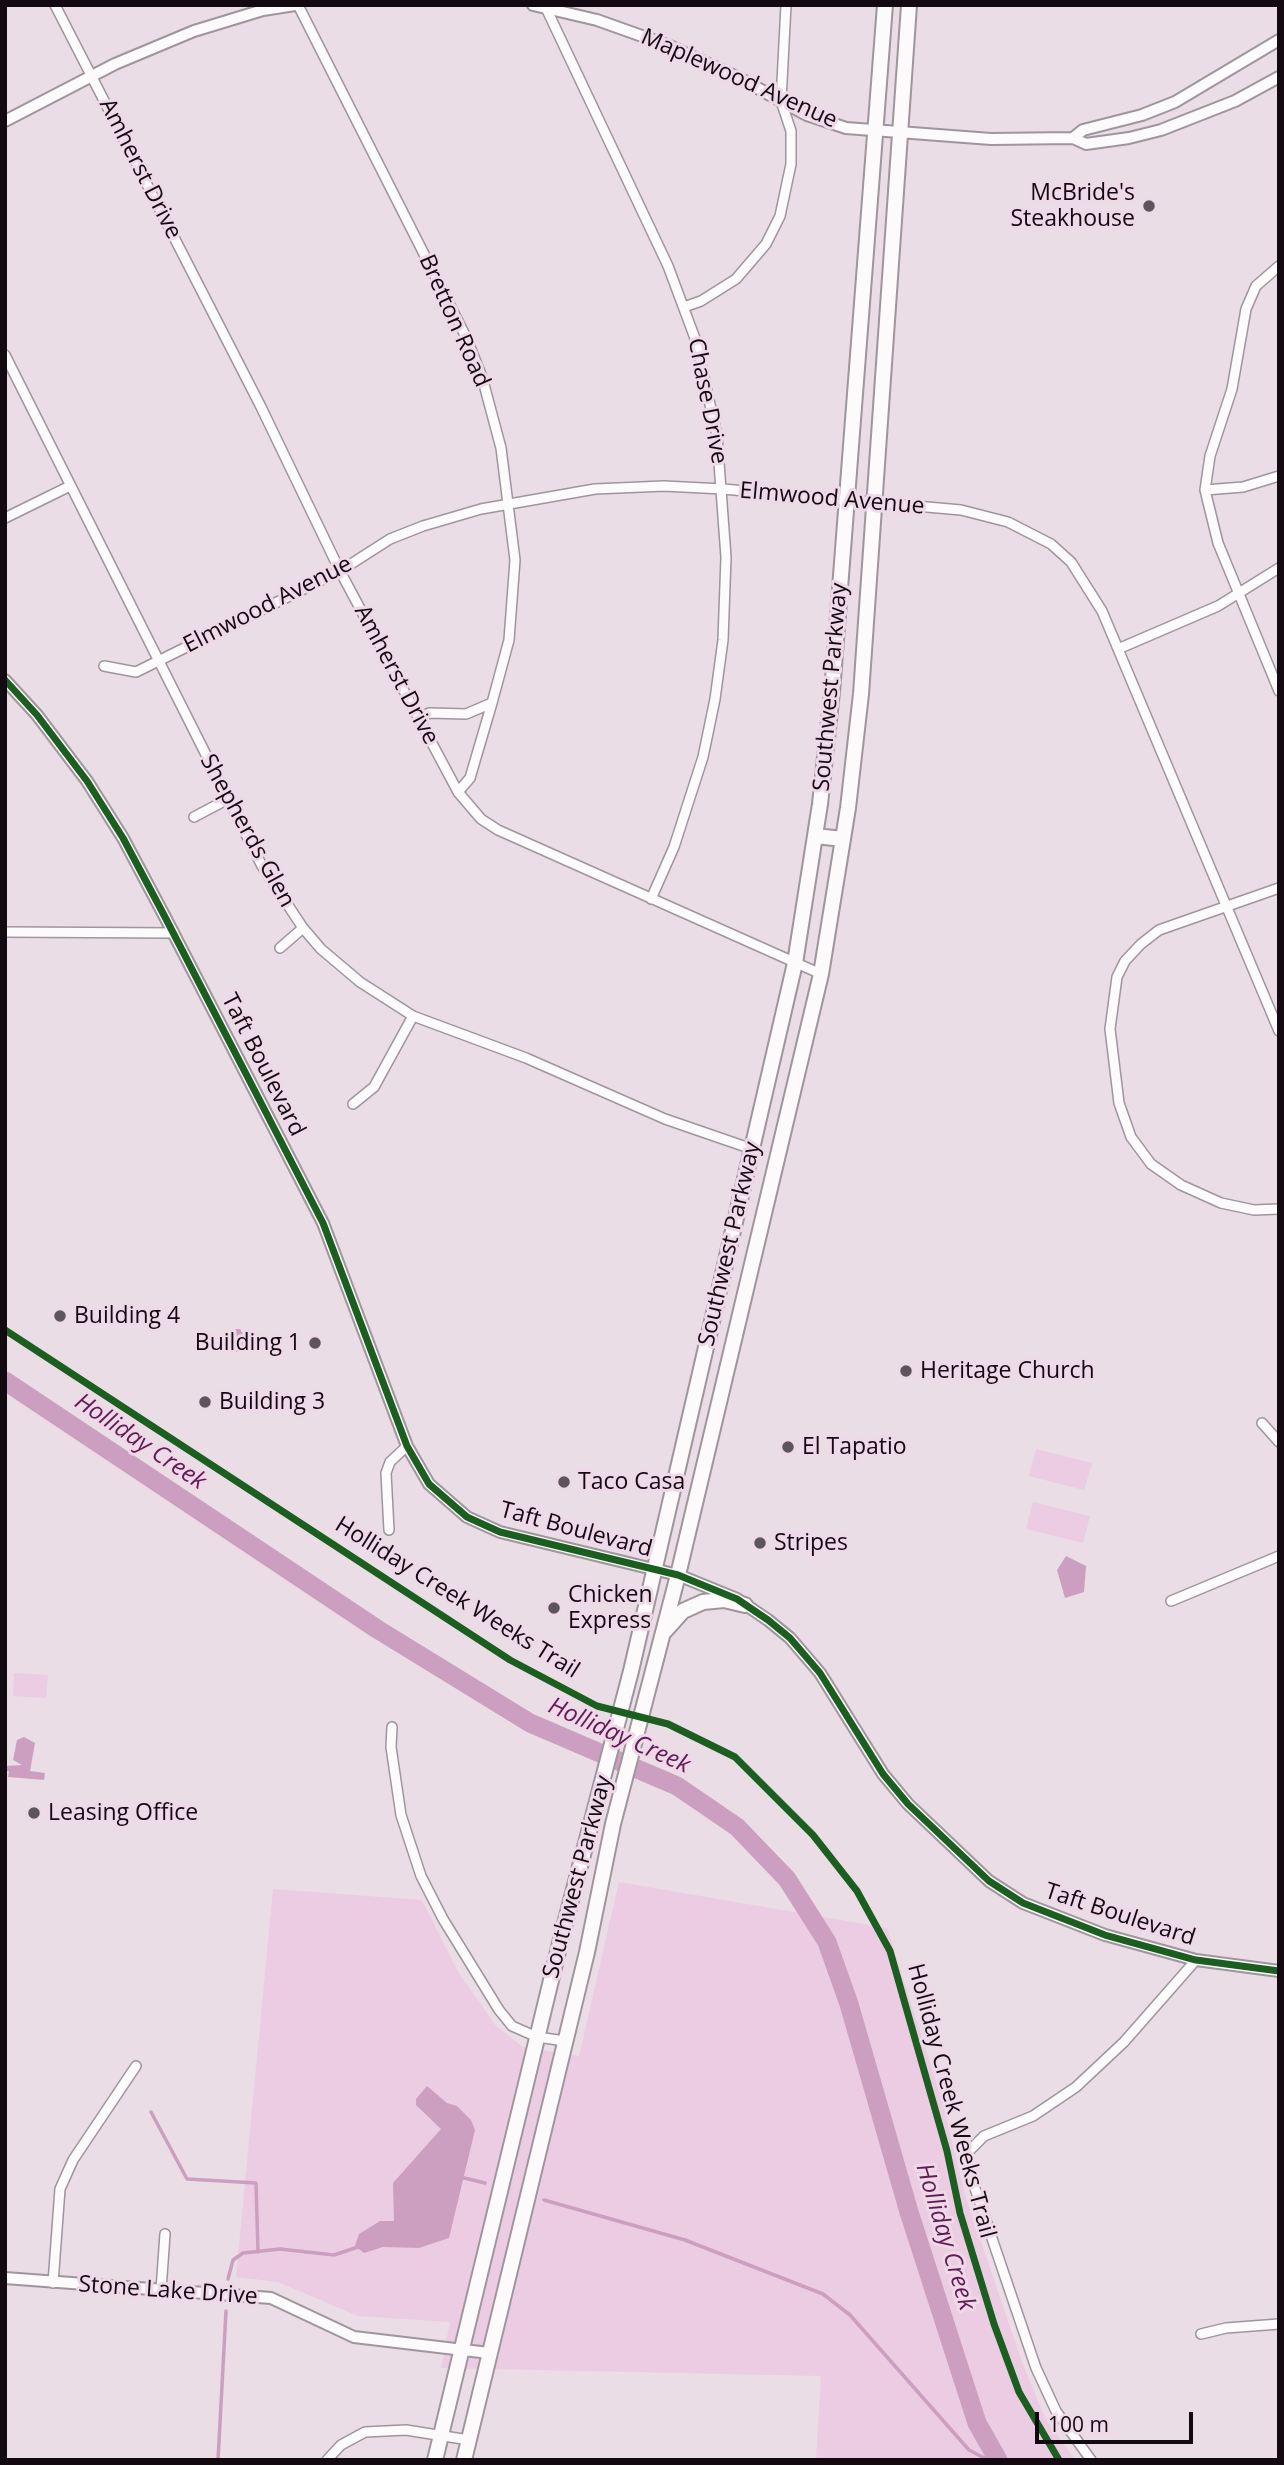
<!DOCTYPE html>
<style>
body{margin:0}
#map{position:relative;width:1284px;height:2465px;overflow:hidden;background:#eadde6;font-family:"Open Sans",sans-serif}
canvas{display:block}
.frame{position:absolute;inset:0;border:7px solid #120a10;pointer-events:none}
.scale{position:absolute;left:1035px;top:2412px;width:158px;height:32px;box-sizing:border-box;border:4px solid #120a10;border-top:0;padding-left:9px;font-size:21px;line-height:24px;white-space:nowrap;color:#120a10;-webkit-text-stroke:5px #efd8e8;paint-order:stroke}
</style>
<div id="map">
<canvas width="1284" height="2465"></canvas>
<div class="frame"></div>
<div class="scale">100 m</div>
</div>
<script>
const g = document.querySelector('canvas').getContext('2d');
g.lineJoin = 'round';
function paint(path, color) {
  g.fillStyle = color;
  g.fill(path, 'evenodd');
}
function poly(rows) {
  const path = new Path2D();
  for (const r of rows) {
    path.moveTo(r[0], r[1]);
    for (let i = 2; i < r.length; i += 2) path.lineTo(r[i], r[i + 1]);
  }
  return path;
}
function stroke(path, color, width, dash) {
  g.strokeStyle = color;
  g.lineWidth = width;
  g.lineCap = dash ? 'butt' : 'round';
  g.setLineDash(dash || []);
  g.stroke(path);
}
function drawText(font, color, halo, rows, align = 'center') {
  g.font = font + ' "Open Sans",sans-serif';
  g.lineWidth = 6;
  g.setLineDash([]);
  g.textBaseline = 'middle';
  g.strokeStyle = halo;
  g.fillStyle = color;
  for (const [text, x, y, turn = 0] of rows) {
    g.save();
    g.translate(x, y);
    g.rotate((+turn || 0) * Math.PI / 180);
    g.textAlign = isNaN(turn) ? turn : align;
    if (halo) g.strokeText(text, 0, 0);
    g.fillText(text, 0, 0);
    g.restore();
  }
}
paint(poly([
 [1036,1449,1092,1463,1084,1490,1029,1476],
 [1033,1502,1090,1516,1083,1543,1026,1529],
 [14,1673,48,1675,46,1698,13,1696],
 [619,1882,887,1928,942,2100,965,2195,1022,2362,1045,2418,1075,2460,816,2460,821,2376,441,2368,450,2322,358,2316,278,2282,236,2277,273,1889,422,1900,457,1970,496,2026,523,2047,579,2056]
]), '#eccce3');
paint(poly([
 [236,1329,240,1329,248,1343,248,1348,243,1352,236,1352,230,1336],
 [1066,1556,1086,1566,1084,1592,1065,1598,1057,1570],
 [24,1737,35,1743,30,1771,45,1773,44,1780,8,1777,9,1771,5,1771,5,1766,22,1765,13,1760,17,1740],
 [427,2086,447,2103,457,2106,471,2120,475,2130,449,2238,419,2248,383,2247,364,2253,355,2246,359,2234,380,2221,394,2221,393,2183,441,2129,416,2105,416,2099]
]), '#cc9fc0');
stroke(poly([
 [151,2112,187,2179,256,2183,258,2252],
 [460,2177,485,2183],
 [544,2200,685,2240,823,2294,850,2315,969,2450,988,2460],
 [228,2279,233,2260,243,2253,280,2249,334,2255,358,2247],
 [218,2460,226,2311]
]), '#cc9fc0', 3.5);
stroke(poly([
 [5,1381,377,1629,530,1723,677,1786,737,1827,787,1879,827,1942,849,2004,909,2212,977,2423,998,2460]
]), '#cc9fc0', 19);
const minor = poly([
 [55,5,261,407,340,571,458,792,481,819,498,830,821,974],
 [298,5,466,337,482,377,501,448,515,560,509,640,492,703,466,714,429,713,419,719],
 [546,8,668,266,696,341,717,436,726,557,723,640,715,699,703,757,674,847,651,899],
 [1279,266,1256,286,1246,309,1232,389,1210,456,1205,490,1218,543,1279,691],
 [684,307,701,301,736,279,766,244,780,216,791,164,791,131,781,101,786,5],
 [5,355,262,866,303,928,321,949,360,982,413,1016,526,1058,665,1119,752,1149],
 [1205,490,1243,487,1279,476],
 [5,518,70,486],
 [1118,649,1218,606,1279,568],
 [104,666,136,672,340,571,390,539,423,526,481,509,595,489,664,486,723,489,961,510,1008,522,1051,544,1071,562,1102,611,1279,1031],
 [458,792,470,778,492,703],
 [194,817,228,799],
 [1279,888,1159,930,1141,944,1125,961,1117,977,1110,1029,1119,1103,1131,1137,1151,1164,1181,1185,1221,1203,1254,1210,1279,1209],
 [5,932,174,933],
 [280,948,303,928],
 [353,1104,374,1087,413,1016],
 [1262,1423,1279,1442],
 [389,1530,386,1473,390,1462,407,1446],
 [1171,1601,1279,1556],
 [392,1727,391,1747,401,1815,421,1876,443,1919,499,2010,512,2026,537,2037,565,2041],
 [53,2283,60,2189,73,2160,136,2066],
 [161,2290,165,2234],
 [1201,2334,1226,2328,1279,2324],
 [327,2460,341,2445,365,2432,406,2430,469,2440],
 [1091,2460,1056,2411,1036,2368,964,2156,984,2136,1033,2116,1076,2087,1124,2042,1196,1960]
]);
const tertiary = poly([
 [533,5,597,20,670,46,737,77,807,115,846,128,991,139,1073,138,1086,144,1129,138,1161,130,1235,101,1279,77],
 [5,121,115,64,194,31,263,10,295,5],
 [1073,138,1083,130,1142,115,1175,102,1279,40],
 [5,680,37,715,87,781,123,838,165,917,323,1223,407,1446,429,1484,467,1517,500,1532,678,1575,737,1599,768,1620,790,1638,820,1673,883,1774,908,1804,989,1881,1023,1903,1105,1935,1196,1960,1279,1971],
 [5,2278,271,2298,354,2337,489,2353]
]);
const primary = poly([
 [815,836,843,839],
 [665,1631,683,1611,703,1602,724,1600,745,1605],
 [435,2460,561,1939,631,1671,795,963,820,804,832,692,885,5],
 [464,2460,587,1952,613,1824,678,1575,821,974,848,808,861,694,909,5]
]);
stroke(minor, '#9f959c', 12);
stroke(tertiary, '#9f959c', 14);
stroke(primary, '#9f959c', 18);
stroke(minor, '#fcfafb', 9);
stroke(tertiary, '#fcfafb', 10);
stroke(primary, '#fcfafb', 14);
stroke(poly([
 [5,680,37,715,87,781,123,838,165,917,323,1223,407,1446,429,1484,467,1517,500,1532,678,1575,737,1599,768,1620,790,1638,820,1673,883,1774,908,1804,989,1881,1023,1903,1105,1935,1196,1960,1279,1971],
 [5,1330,510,1660,597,1706,668,1724,735,1757,813,1835,857,1891,890,1951,947,2151,960,2213,994,2324,1019,2392,1059,2460]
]), '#1b5e20', 7);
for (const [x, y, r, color] of [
 [1149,206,7,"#5e545b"],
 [60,1316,7,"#5e545b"],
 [315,1343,7,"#5e545b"],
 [906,1371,7,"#5e545b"],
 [205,1402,7,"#5e545b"],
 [788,1447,7,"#5e545b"],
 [564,1482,7,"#5e545b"],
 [760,1543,7,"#5e545b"],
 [554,1608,7,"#5e545b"],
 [34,1813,7,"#5e545b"]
]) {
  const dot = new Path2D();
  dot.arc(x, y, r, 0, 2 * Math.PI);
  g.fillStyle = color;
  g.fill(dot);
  stroke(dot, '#efd8e8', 2.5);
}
drawText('23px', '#120a10', '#efd8e8', [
 ["Maplewood Avenue",739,79,24],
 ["Amherst Drive",140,169,63],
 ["Bretton Road",454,321,66],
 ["Chase Drive",707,401,79],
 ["Elmwood Avenue",832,499,5],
 ["Elmwood Avenue",268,605,-27],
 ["Amherst Drive",396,675,62],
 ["Southwest Parkway",831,687,-85],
 ["Shepherds Glen",247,831,61],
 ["Taft Boulevard",263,1065,63],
 ["Southwest Parkway",730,1244,-77],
 ["Taft Boulevard",576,1530,15],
 ["Holliday Creek Weeks Trail",457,1598,32],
 ["Southwest Parkway",578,1877,-75],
 ["Taft Boulevard",1120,1915,18],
 ["Holliday Creek Weeks Trail",951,2101,75],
 ["Stone Lake Drive",168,2291,4]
]);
drawText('23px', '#120a10', '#efd8e8', [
 ["McBride's",1135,193,"right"],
 ["Steakhouse",1135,219,"right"],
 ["Building 4",74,1316],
 ["Building 1",301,1343,"right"],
 ["Heritage Church",920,1371],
 ["Building 3",219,1402],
 ["El Tapatio",802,1447],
 ["Taco Casa",578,1482],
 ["Stripes",774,1543],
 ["Chicken",568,1595],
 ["Express",568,1621],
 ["Leasing Office",48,1813]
], 'left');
drawText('italic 24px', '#601c54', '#efd8e8', [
 ["Holliday Creek",140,1442,34],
 ["Holliday Creek",619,1736,24],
 ["Holliday Creek",945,2237,73]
]);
</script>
